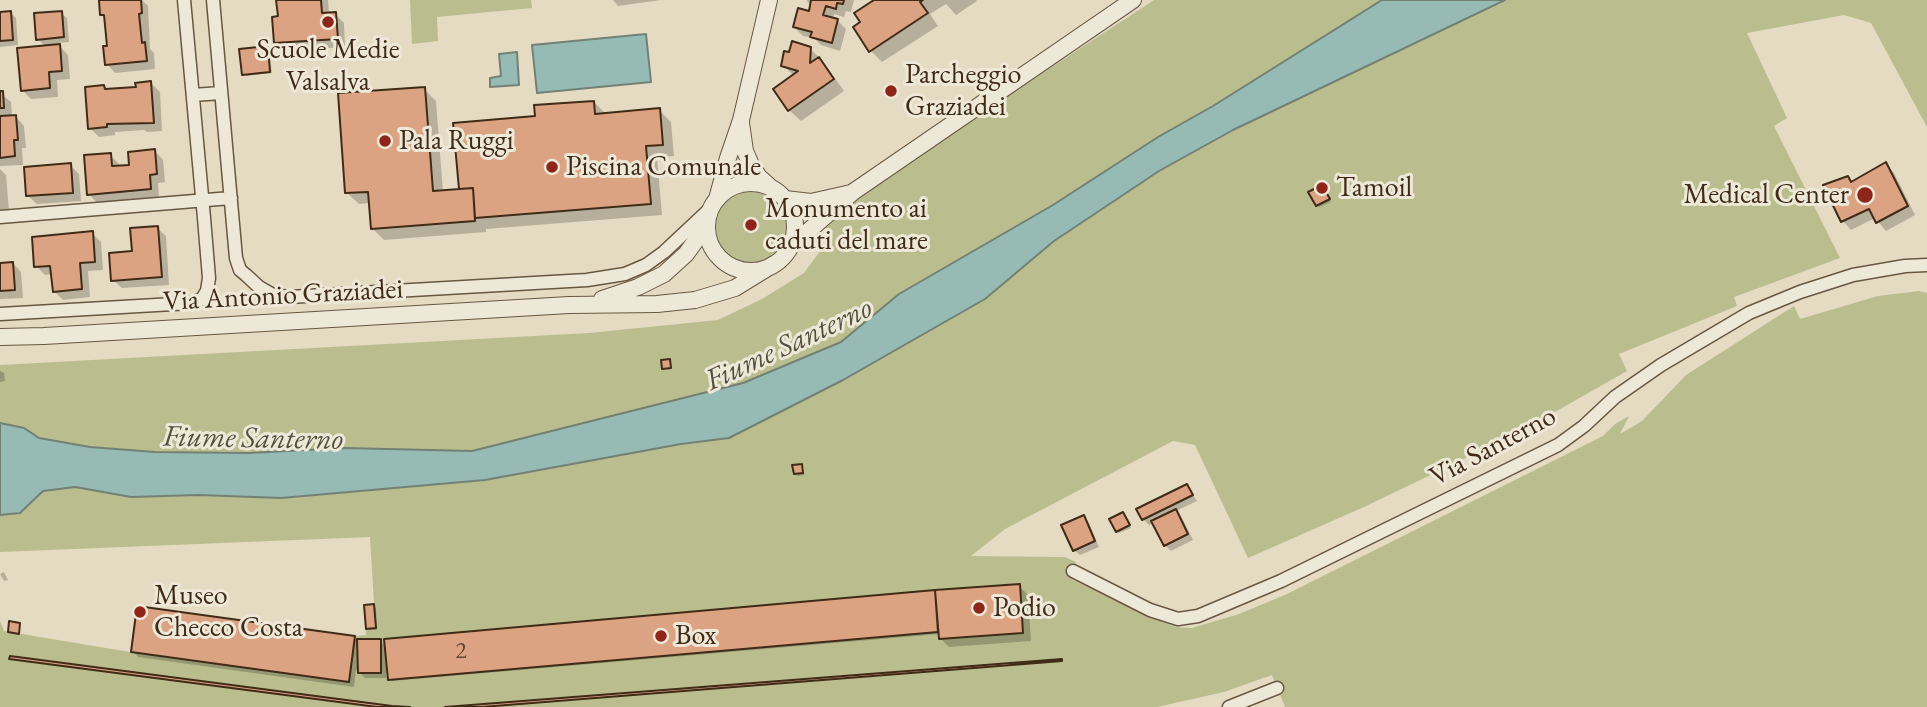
<!DOCTYPE html>
<style>
body{margin:0}
canvas{display:block;background:#e4dbc2}
</style>
<canvas width="1927" height="707"></canvas>
<script>
const g = document.querySelector('canvas').getContext('2d');
g.lineJoin = 'round';
function paint(path, color) {
  g.fillStyle = color;
  g.fill(path, 'evenodd');
}
function poly(rows) {
  const path = new Path2D();
  for (const r of rows) {
    if (r.length === 3) {
      path.moveTo(r[0] + r[2], r[1]);
      path.arc(r[0], r[1], r[2], 0, 2 * Math.PI);
      continue;
    }
    path.moveTo(r[0], r[1]);
    for (let i = 2; i < r.length; i += 2) path.lineTo(r[i], r[i + 1]);
  }
  return path;
}
function stroke(path, color, width, dash) {
  g.strokeStyle = color;
  g.lineWidth = width;
  g.lineCap = dash ? 'butt' : 'round';
  g.setLineDash(dash || []);
  g.stroke(path);
}
function drawText(font, color, halo, rows, align = 'center') {
  g.font = font + ' "EB Garamond",serif';
  g.lineWidth = 6;
  g.setLineDash([]);
  g.textBaseline = 'middle';
  g.strokeStyle = halo;
  g.fillStyle = color;
  for (const [text, x, y, turn = 0] of rows) {
    g.save();
    g.translate(x, y);
    g.rotate((+turn || 0) * Math.PI / 180);
    g.textAlign = isNaN(turn) ? turn : align;
    if (halo) g.strokeText(text, 0, 0);
    g.fillText(text, 0, 0);
    g.restore();
  }
}
paint(poly([
 [410,0,531,0,532,8,437,17,438,41,412,44],
 [1154,0,1382,0,1213,106,1158,137,1053,205,899,294,841,342,743,383,472,451,345,448,249,453,155,452,90,447,39,438,24,428,0,423,0,365,589,333,718,320,762,299,804,273,823,247,826,225,853,206,853,197],
 [1505,0,1927,0,1927,127,1871,23,1844,15,1747,33,1787,118,1774,126,1840,258,1734,297,1737,306,1619,354,1627,371,1518,433,1364,507,1248,558,1195,445,1173,441,1005,529,971,556,1065,557,1076,562,1071,579,1162,622,1176,627,1192,628,1239,614,1287,594,1603,436,1615,424,1629,416,1620,434,1642,421,1686,375,1794,306,1800,319,1878,296,1919,291,1927,293,1927,707,1285,707,1272,675,1224,692,1157,707,0,707,0,621,4,631,130,652,137,606,355,636,366,635,364,605,374,603,370,537,0,552,0,515,20,513,43,491,76,487,131,497,199,495,281,498,485,480,681,444,729,438,843,380,985,299,1054,241,1159,171,1233,130],
 [751,227,35]
]), '#babe8f');
const water = poly([
 [1382,0,1505,0,1233,130,1159,171,1054,241,985,299,843,380,729,438,681,444,485,480,281,498,199,495,131,497,75,487,43,491,20,513,0,515,0,423,24,428,39,438,90,447,155,452,249,453,345,448,472,451,743,383,841,342,899,294,1053,205,1158,137,1213,106,1382,0],
 [646,34,651,82,537,93,532,45,646,34],
 [517,52,519,85,490,87,490,78,501,76,499,54,517,52]
]);
paint(water, '#95bbb4');
stroke(water, '#738175', 2);
paint(poly([
 [109,0,142,0,148,6,150,49,154,53,155,69,115,73,107,64,108,47,106,19,102,14],
 [278,0,328,0,329,14,335,14,344,23,345,47,285,51,276,43,279,18],
 [613,0,661,0,618,6],
 [806,0,854,0,851,12,846,11,844,17,834,14,833,19,837,20,846,29,840,51,821,45,814,38,803,36,794,27,810,13,811,5],
 [877,0,976,0,977,1,956,15,946,4,930,14,938,26,882,62,871,51,863,23],
 [0,13,11,13,16,18,18,45,0,47],
 [61,13,67,18,69,42,57,43,68,55,70,79,57,80,58,97,31,99,22,90,46,47,38,39],
 [267,48,269,50,272,73,246,76,243,74],
 [810,49,822,60,844,91,801,121,789,110,794,76,783,65],
 [151,83,160,92,162,131,147,132,144,130,115,132,115,135,99,137,90,128,104,87,107,90,138,88],
 [424,89,436,101,443,192,461,191,455,124,537,118,594,102,606,114,659,110,671,122,674,156,657,157,662,215,486,229,486,232,384,240,372,228,370,203,359,204,347,193],
 [0,93,11,102,12,117,16,117,24,126,26,148,22,148,23,165,0,166],
 [155,151,163,160,165,182,158,183,159,197,97,203,89,194,110,155,119,164,119,168,131,167],
 [70,165,79,174,81,201,37,204,28,196],
 [1886,165,1894,173,1915,215,1886,231,1875,218,1851,230,1843,221,1825,186,1848,178,1853,183],
 [0,169,6,175,9,211,0,212],
 [1324,189,1331,202,1319,207,1317,205],
 [157,228,166,236,169,285,122,288,113,280],
 [92,233,101,242,103,270,88,271,90,297,63,300,54,291,53,274,45,275,36,266],
 [13,263,21,272,23,298,0,299,0,264],
 [0,371,4,373,5,381,0,382],
 [801,466,805,475,798,476,795,474],
 [1187,486,1197,501,1176,511,1181,516,1193,540,1171,551,1165,545,1154,522,1149,525,1143,519],
 [1125,516,1131,528,1119,533,1117,531],
 [1083,517,1089,523,1099,547,1080,555,1074,550],
 [4,572,8,580,4,581,0,574],
 [1019,586,1028,595,1031,641,949,647,940,638,940,634,392,681,389,670,386,670,386,678,365,678,356,669,354,687,138,657,133,651,354,638,358,641,380,641,387,648,386,640],
 [373,606,376,608,377,630,370,630,368,628]
]), '#0003');
const building = poly([
 [99,0,141,0,142,13,139,14,142,43,145,42,147,61,105,65,103,46,107,46,104,15,100,15,99,0],
 [276,0,321,0,322,13,336,12,338,39,274,43,272,17,278,16,276,0],
 [811,0,844,0,843,4,837,3,836,9,826,6,823,15,838,19,832,43,810,37,812,32,793,27,798,8,809,11,811,0],
 [874,0,923,0,920,2,928,13,869,52,853,27,860,22,854,13,874,0],
 [11,11,13,40,0,41,0,12,11,11],
 [62,11,64,37,36,40,34,13,62,11],
 [792,41,811,47,810,63,819,57,834,79,788,111,773,89,798,71,781,66,784,51,789,52,792,41],
 [60,44,62,71,49,72,50,88,21,91,17,48,60,44],
 [268,46,270,72,242,75,239,49,268,46],
 [151,81,154,123,107,124,107,127,88,129,85,87,104,85,105,89,136,87,135,83,151,81],
 [425,87,433,191,473,188,475,221,371,229,368,192,345,193,338,93,425,87],
 [0,91,3,91,4,108,0,108,0,91],
 [594,101,595,114,660,108,663,145,646,146,651,204,475,218,473,188,459,189,453,123,535,116,534,105,594,101],
 [16,115,18,140,14,140,15,156,0,158,0,116,16,115],
 [155,149,157,174,150,175,151,189,87,195,84,155,111,153,112,166,129,165,128,152,155,149],
 [1886,162,1908,206,1876,223,1869,209,1841,222,1823,185,1848,176,1851,182,1886,162],
 [71,163,73,193,26,196,24,167,71,163],
 [1322,185,1330,199,1316,206,1308,192,1322,185],
 [158,226,162,277,111,281,109,253,132,251,130,228,158,226],
 [93,231,95,262,80,263,82,289,53,292,50,266,34,267,32,237,93,231],
 [13,262,15,290,0,291,0,263,13,262],
 [670,359,671,368,662,369,661,360,670,359],
 [802,464,803,473,794,474,792,465,802,464],
 [1187,484,1193,495,1142,520,1136,509,1187,484],
 [1176,509,1188,534,1164,546,1151,521,1176,509],
 [1123,512,1130,525,1116,532,1109,519,1123,512],
 [1084,515,1095,541,1073,551,1061,525,1084,515],
 [1020,584,1023,633,939,639,935,590,1020,584],
 [935,590,938,632,388,680,384,639,935,590],
 [374,604,376,628,366,629,364,605,374,604],
 [137,606,355,636,349,682,131,652,137,606],
 [9,621,20,623,19,634,8,632,9,621],
 [357,639,381,639,381,673,358,673,357,639],
 [10,656,392,706,410,707,377,707,9,659,10,656],
 [1062,659,1062,661,482,707,445,707,1062,659]
]);
paint(building, '#dca383');
stroke(building, '#402b17', 2);
const minor = poly([
 [213,0,236,258,240,270,246,275,259,287,273,295,289,297,587,280,625,274,646,265,664,252,712,207],
 [193,95,221,93],
 [0,217,231,198],
 [0,314,191,303,202,299,207,291,209,278,204,218,184,0],
 [1073,571,1150,610,1178,619,1198,616,1281,581,1558,445,1584,426,1615,397,1661,365,1749,313,1800,292,1853,275,1905,266,1927,265],
 [1229,707,1277,688]
]);
const tertiary = poly([
 [741,123,745,151,751,165,759,177,769,186],
 [751,227,44],
 [717,199,728,158,741,120,769,0],
 [785,199,811,202,851,193],
 [790,247,853,192,1133,0],
 [602,299,638,287,664,274,686,254,707,225],
 [0,337,44,336,569,305,657,304,695,300,735,288,774,264]
]);
stroke(minor, '#695742', 15);
stroke(tertiary, '#695742', 18);
stroke(minor, '#ede8d7', 12);
stroke(tertiary, '#ede8d7', 16);
for (const [x, y, r, color] of [
 [328,22,7,"#8f2418"],
 [891,91,7,"#8f2418"],
 [385,141,7,"#8f2418"],
 [552,167,7,"#8f2418"],
 [1322,188,7,"#8f2418"],
 [1865,195,9,"#8f2418"],
 [751,225,7,"#8f2418"],
 [979,608,7,"#8f2418"],
 [140,612,7,"#8f2418"],
 [661,636,7,"#8f2418"]
]) {
  const dot = new Path2D();
  dot.arc(x, y, r, 0, 2 * Math.PI);
  g.fillStyle = color;
  g.fill(dot);
  stroke(dot, '#ede8d7', 2.5);
}
drawText('24px', '#674932', null, [
 ["2",461,651]
]);
drawText('28px', '#402b17', '#ede8d7', [
 ["Scuole Medie",328,50,"center"],
 ["Valsalva",328,82,"center"],
 ["Parcheggio",905,75],
 ["Graziadei",905,107],
 ["Pala Ruggi",399,141],
 ["Piscina Comunale",566,167],
 ["Tamoil",1336,188],
 ["Medical Center",1849,195,"right"],
 ["Monumento ai",765,209],
 ["caduti del mare",765,241],
 ["Museo",154,596],
 ["Checco Costa",154,628],
 ["Podio",993,608],
 ["Box",675,636]
], 'left');
drawText('28px', '#402b17', '#ede8d7', [
 ["Via Antonio Graziadei",283,296,-3],
 ["Via Santerno",1493,447,-28]
]);
drawText('italic 30px', '#554f3e', '#ede8d7', [
 ["Fiume Santerno",789,345,-25],
 ["Fiume Santerno",253,439,1]
]);
</script>
